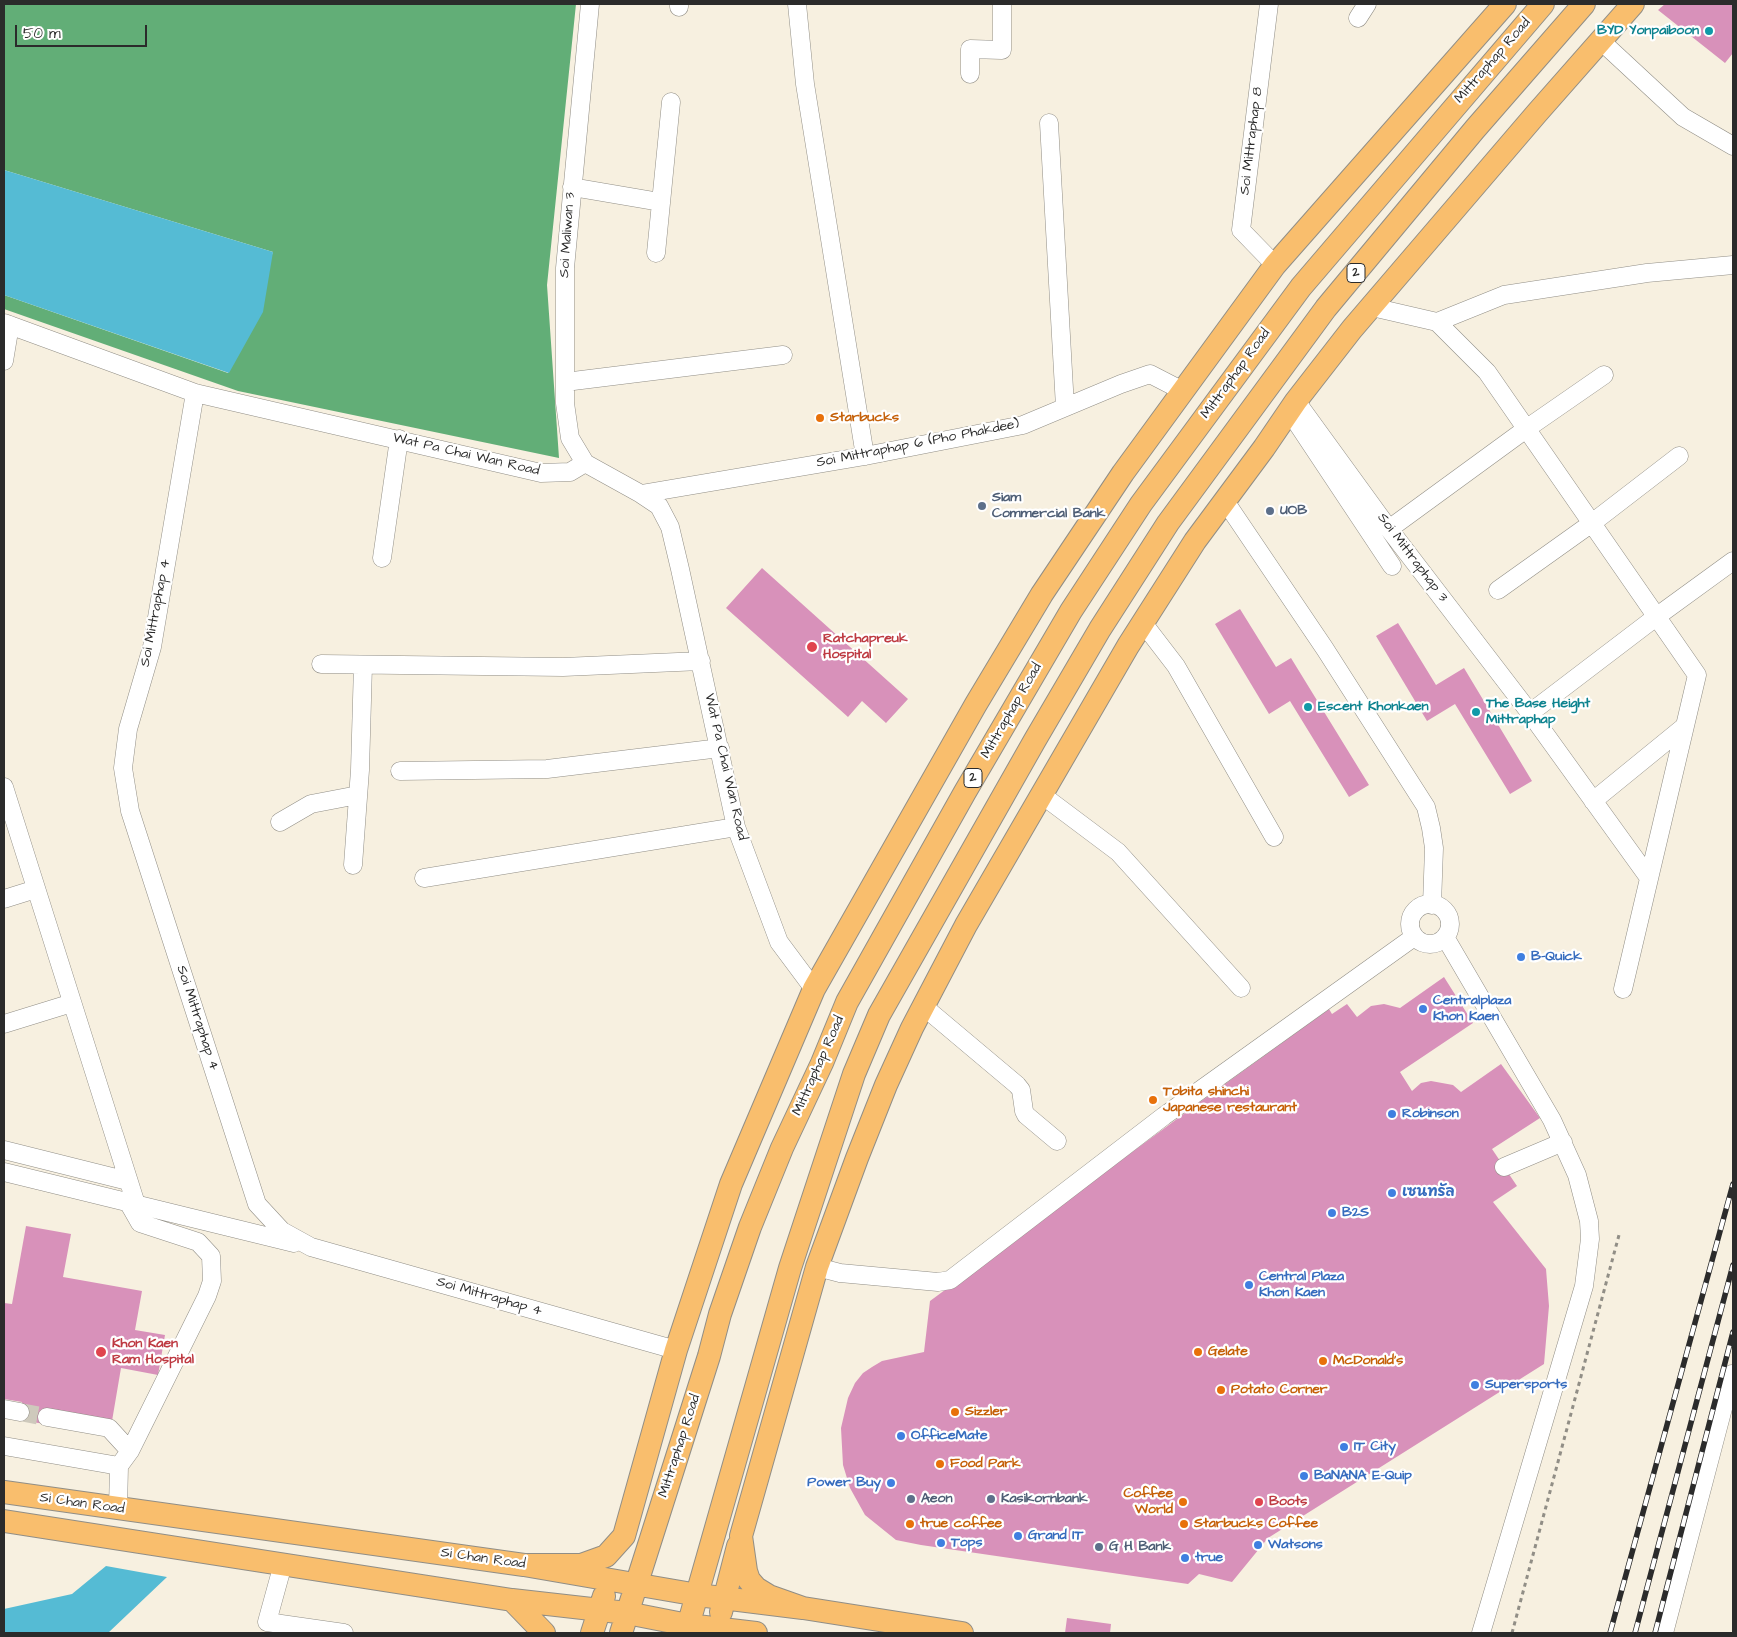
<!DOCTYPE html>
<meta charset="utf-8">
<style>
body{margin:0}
#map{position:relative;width:1737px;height:1637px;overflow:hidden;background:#f7f0e0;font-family:"Architects Daughter",sans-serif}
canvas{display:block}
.frame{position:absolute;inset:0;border:5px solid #2b2b2b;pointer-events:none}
.scale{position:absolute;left:15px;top:25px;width:132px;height:22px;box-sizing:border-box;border:2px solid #2b2b2b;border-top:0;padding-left:6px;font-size:15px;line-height:18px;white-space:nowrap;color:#2b2b2b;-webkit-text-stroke:4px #fff;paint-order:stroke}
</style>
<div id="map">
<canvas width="1737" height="1637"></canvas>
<div class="frame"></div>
<div class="scale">50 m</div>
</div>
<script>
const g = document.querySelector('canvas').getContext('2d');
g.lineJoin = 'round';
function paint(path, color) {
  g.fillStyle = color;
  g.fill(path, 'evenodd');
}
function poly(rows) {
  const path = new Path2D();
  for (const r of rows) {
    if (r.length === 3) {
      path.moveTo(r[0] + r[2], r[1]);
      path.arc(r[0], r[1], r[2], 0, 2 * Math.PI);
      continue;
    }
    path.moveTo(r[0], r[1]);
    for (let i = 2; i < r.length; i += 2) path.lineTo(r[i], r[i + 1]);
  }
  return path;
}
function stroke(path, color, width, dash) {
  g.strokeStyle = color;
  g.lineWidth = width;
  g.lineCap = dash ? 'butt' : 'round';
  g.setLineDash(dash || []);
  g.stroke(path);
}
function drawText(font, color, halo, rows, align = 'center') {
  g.font = font + ' "Architects Daughter","Playpen Sans Thai",sans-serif';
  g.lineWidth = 4.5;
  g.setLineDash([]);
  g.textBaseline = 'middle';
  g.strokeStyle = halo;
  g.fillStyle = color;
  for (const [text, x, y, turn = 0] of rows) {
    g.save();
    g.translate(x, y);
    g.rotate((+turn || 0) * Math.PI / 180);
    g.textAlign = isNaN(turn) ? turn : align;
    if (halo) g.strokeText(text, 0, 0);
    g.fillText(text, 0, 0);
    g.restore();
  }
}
paint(poly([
 [4,4,576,4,547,285,559,458,238,391,4,309,4,295,228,373,273,252,4,170]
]), '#62ae77');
paint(poly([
 [4,170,273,252,263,312,229,373,4,295],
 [106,1566,167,1577,108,1633,4,1633,4,1609,72,1594]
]), '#55bbd4');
paint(poly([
 [1665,4,1733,4,1733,53,1725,63,1658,10],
 [762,568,908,699,886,723,862,701,848,717,726,608],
 [1240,609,1276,667,1291,658,1369,785,1349,797,1290,701,1269,714,1215,624],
 [1398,623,1436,685,1464,668,1532,781,1510,794,1455,704,1427,721,1376,636],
 [1444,977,1473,1023,1400,1072,1412,1091,1421,1083,1431,1081,1453,1085,1461,1092,1501,1064,1540,1118,1492,1149,1517,1186,1493,1202,1546,1269,1549,1306,1544,1364,1268,1538,1232,1582,1199,1574,1188,1584,921,1545,896,1540,865,1515,850,1488,843,1465,841,1428,848,1398,855,1383,863,1373,872,1367,882,1361,924,1352,930,1301,1200,1102,1329,1009,1332,1014,1347,1004,1357,1017,1371,1006,1384,1004,1400,1008],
 [26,1226,71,1234,63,1277,142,1291,135,1330,165,1335,158,1375,121,1368,112,1421,45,1424,19,1420,22,1402,4,1399,4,1303,12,1304],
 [1067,1618,1111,1624,1110,1633,1065,1633]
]), '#d891ba');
stroke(poly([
 [20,1412,47,1417]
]), '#cec9bc', 18, [18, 9]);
const minor = poly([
 [590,4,565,268,565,403,570,438,585,463,641,494,659,506,670,527,680,569,736,827,779,942,814,989],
 [797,4,805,84,865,456],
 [1269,4,1241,230,1275,265],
 [679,7,679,4],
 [1358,18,1367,4],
 [1601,41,1683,117,1733,146],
 [970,74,970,49,1002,50,1002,4],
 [1049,123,1065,407],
 [572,187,660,202],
 [656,253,671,102],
 [1372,307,1437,322,1487,372,1697,675,1623,989],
 [1437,322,1504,295,1647,273,1733,265],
 [4,323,195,393,541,473,570,472,585,463],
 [4,361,10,325],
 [565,382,783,355],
 [195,393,152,647,128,729,123,768,130,811,257,1204,282,1231,311,1247,676,1350],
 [1296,401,1389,529,1530,713,1649,878],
 [1289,411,1392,566],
 [641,494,865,456,1023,425,1121,384,1150,374,1183,391],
 [1225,501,1325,649,1426,807,1431,828,1434,848,1432,905],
 [1389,529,1526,429,1604,375],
 [382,558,399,439],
 [1498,590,1592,523,1679,456],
 [1143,623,1176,666,1274,837],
 [321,664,563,667,701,661],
 [1530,713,1656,617,1733,561],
 [400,771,547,769,720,748],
 [4,787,136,1204],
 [1042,795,1118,852,1241,988],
 [1593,801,1685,726],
 [280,822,311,804,358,795],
 [353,865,360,770,363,665],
 [424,878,736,827],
 [4,899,36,889],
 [1430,924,20],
 [1445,937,1552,1120,1577,1175,1589,1221,1590,1239,1584,1286,1481,1633],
 [923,1006,1017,1085,1021,1090,1024,1111,1026,1115,1057,1141],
 [4,1024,72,1003],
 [4,1150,128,1181],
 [1504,1167,1563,1142],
 [4,1172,294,1243],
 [817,1267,840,1273,938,1282,950,1280,1164,1116,1414,937],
 [4,1409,20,1412],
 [47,1417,109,1428,130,1451],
 [4,1446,119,1466,118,1509],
 [119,1466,130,1451,207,1296,212,1281,211,1256,198,1242,140,1223,128,1202],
 [283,1564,267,1622,344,1633],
 [1664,1633,1732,1374]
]);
const major = poly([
 [4,1492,524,1565,698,1595,803,1608,962,1633],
 [4,1521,512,1600,627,1613,688,1625,756,1633],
 [524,1565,581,1565,606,1556,624,1536,676,1350,731,1184,814,989,976,704,1042,594,1123,473,1275,265,1505,4],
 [512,1600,544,1633],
 [803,1608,769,1596,756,1588,749,1580,746,1571,741,1536,817,1267,857,1158,886,1085,912,1028,966,925,1128,646,1195,541,1264,448,1296,401,1352,329,1537,113,1633,4],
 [721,1612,738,1546],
 [592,1633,604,1596],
 [621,1633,709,1356,720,1314,750,1227,782,1148,822,1063,847,1002,965,792,1071,611,1141,504,1301,287,1543,4],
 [686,1633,790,1268,854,1074,879,1015,1035,740,1100,629,1168,523,1326,308,1475,129,1584,4]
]);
stroke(minor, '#918e86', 19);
stroke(major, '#918e86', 24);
stroke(poly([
 [1512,1633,1619,1235]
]), '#918e86', 3, [4, 4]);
stroke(minor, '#fff', 18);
stroke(major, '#f9be6d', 22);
const rail = poly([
 [1610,1633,1733,1184],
 [1635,1633,1733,1265],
 [1655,1633,1733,1332]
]);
stroke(rail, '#2b2b2b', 5.5);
stroke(rail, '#fff', 4, [11]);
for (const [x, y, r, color] of [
 [1709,31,5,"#0f9aa8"],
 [820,418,5,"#e8710a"],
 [982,506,5,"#5c6f8a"],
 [1270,511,5,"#5c6f8a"],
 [812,647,6,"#e0444e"],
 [1308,707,5,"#0f9aa8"],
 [1476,712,5,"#0f9aa8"],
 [1521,957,5,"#3f7fe0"],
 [1423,1009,5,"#3f7fe0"],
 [1153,1100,5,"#e8710a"],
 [1392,1114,5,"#3f7fe0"],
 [1392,1193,5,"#3f7fe0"],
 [1332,1213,5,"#3f7fe0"],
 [1249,1285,5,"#3f7fe0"],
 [101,1352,6,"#e0444e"],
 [1198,1352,5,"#e8710a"],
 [1323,1361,5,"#e8710a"],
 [1475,1385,5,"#3f7fe0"],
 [1221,1390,5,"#e8710a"],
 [955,1412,5,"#e8710a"],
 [901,1436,5,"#3f7fe0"],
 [1344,1447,5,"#3f7fe0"],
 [940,1464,5,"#e8710a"],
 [1304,1476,5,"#3f7fe0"],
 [891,1483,5,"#3f7fe0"],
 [911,1499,5,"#5c6f8a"],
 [991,1499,5,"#5c6f8a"],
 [1183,1502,5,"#e8710a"],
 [1259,1502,5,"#e0444e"],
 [910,1524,5,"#e8710a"],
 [1184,1524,5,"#e8710a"],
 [1018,1536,5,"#3f7fe0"],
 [941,1543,5,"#3f7fe0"],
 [1258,1545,5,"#3f7fe0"],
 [1099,1547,5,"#5c6f8a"],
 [1185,1558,5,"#3f7fe0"]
]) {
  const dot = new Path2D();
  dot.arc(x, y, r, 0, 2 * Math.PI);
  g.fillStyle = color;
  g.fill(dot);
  stroke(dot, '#fff', 2);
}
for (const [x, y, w] of [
 [1356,273,18],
 [973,778,18]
]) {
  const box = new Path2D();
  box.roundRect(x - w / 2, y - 9.5, w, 19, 4);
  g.fillStyle = '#fff';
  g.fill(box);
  stroke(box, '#2b2b2b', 1);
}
drawText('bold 12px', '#2b2b2b', null, [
 ["2",1356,273],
 ["2",973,778]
]);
drawText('bold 14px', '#0d838f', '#fff', [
 ["BYD Yonpaiboon",1699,31,"right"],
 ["The Base Height",1486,704],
 ["Mittraphap",1486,720],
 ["Escent Khonkaen",1318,707]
], 'left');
drawText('14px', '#2b2b2b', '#fff', [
 ["Mittraphap Road",1493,61,-49],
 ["Soi Mittraphap 8",1252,141,-83],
 ["Soi Maliwan 3",568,235,-86],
 ["Mittraphap Road",1236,374,-54],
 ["Soi Mittraphap 6 (Pho Phakdee)",918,444,-11],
 ["Wat Pa Chai Wan Road",466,455,13],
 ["Soi Mittraphap 3",1412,558,53],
 ["Soi Mittraphap 4",156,613,-79],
 ["Mittraphap Road",1012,711,-60],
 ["Wat Pa Chai Wan Road",725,767,77],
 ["Soi Mittraphap 4",197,1018,72],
 ["Mittraphap Road",819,1066,-66],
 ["Soi Mittraphap 4",489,1297,16],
 ["Mittraphap Road",680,1446,-72],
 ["Si Chan Road",82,1504,8],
 ["Si Chan Road",483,1559,8]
]);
drawText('bold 14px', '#c56008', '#fff', [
 ["Starbucks",830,418],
 ["Tobita shinchi",1163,1092],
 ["Japanese restaurant",1163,1108],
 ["Gelate",1208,1352],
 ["McDonald's",1333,1361],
 ["Potato Corner",1231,1390],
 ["Sizzler",965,1412],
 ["Food Park",950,1464],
 ["Coffee",1173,1494,"right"],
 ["World",1173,1510,"right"],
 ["true coffee",920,1524],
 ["Starbucks Coffee",1194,1524]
], 'left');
drawText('bold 14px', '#4e5e75', '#fff', [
 ["Siam",992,498],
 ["Commercial Bank",992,514],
 ["UOB",1280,511],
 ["Aeon",921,1499],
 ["Kasikornbank",1001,1499],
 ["G H Bank",1109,1547]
], 'left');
drawText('bold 14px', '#be3a42', '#fff', [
 ["Ratchapreuk",823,639],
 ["Hospital",823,655],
 ["Khon Kaen",112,1344],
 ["Ram Hospital",112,1360],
 ["Boots",1269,1502]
], 'left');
drawText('bold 14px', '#366cbe', '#fff', [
 ["B-Quick",1531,957],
 ["Centralplaza",1433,1001],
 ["Khon Kaen",1433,1017],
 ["Robinson",1402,1114],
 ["เซนทรัล",1402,1193],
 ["B2S",1342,1213],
 ["Central Plaza",1259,1277],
 ["Khon Kaen",1259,1293],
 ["Supersports",1485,1385],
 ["OfficeMate",911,1436],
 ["IT City",1354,1447],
 ["BaNANA E-Quip",1314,1476],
 ["Power Buy",881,1483,"right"],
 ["Grand IT",1028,1536],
 ["Tops",951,1543],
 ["Watsons",1268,1545],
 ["true",1195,1558]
], 'left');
</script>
